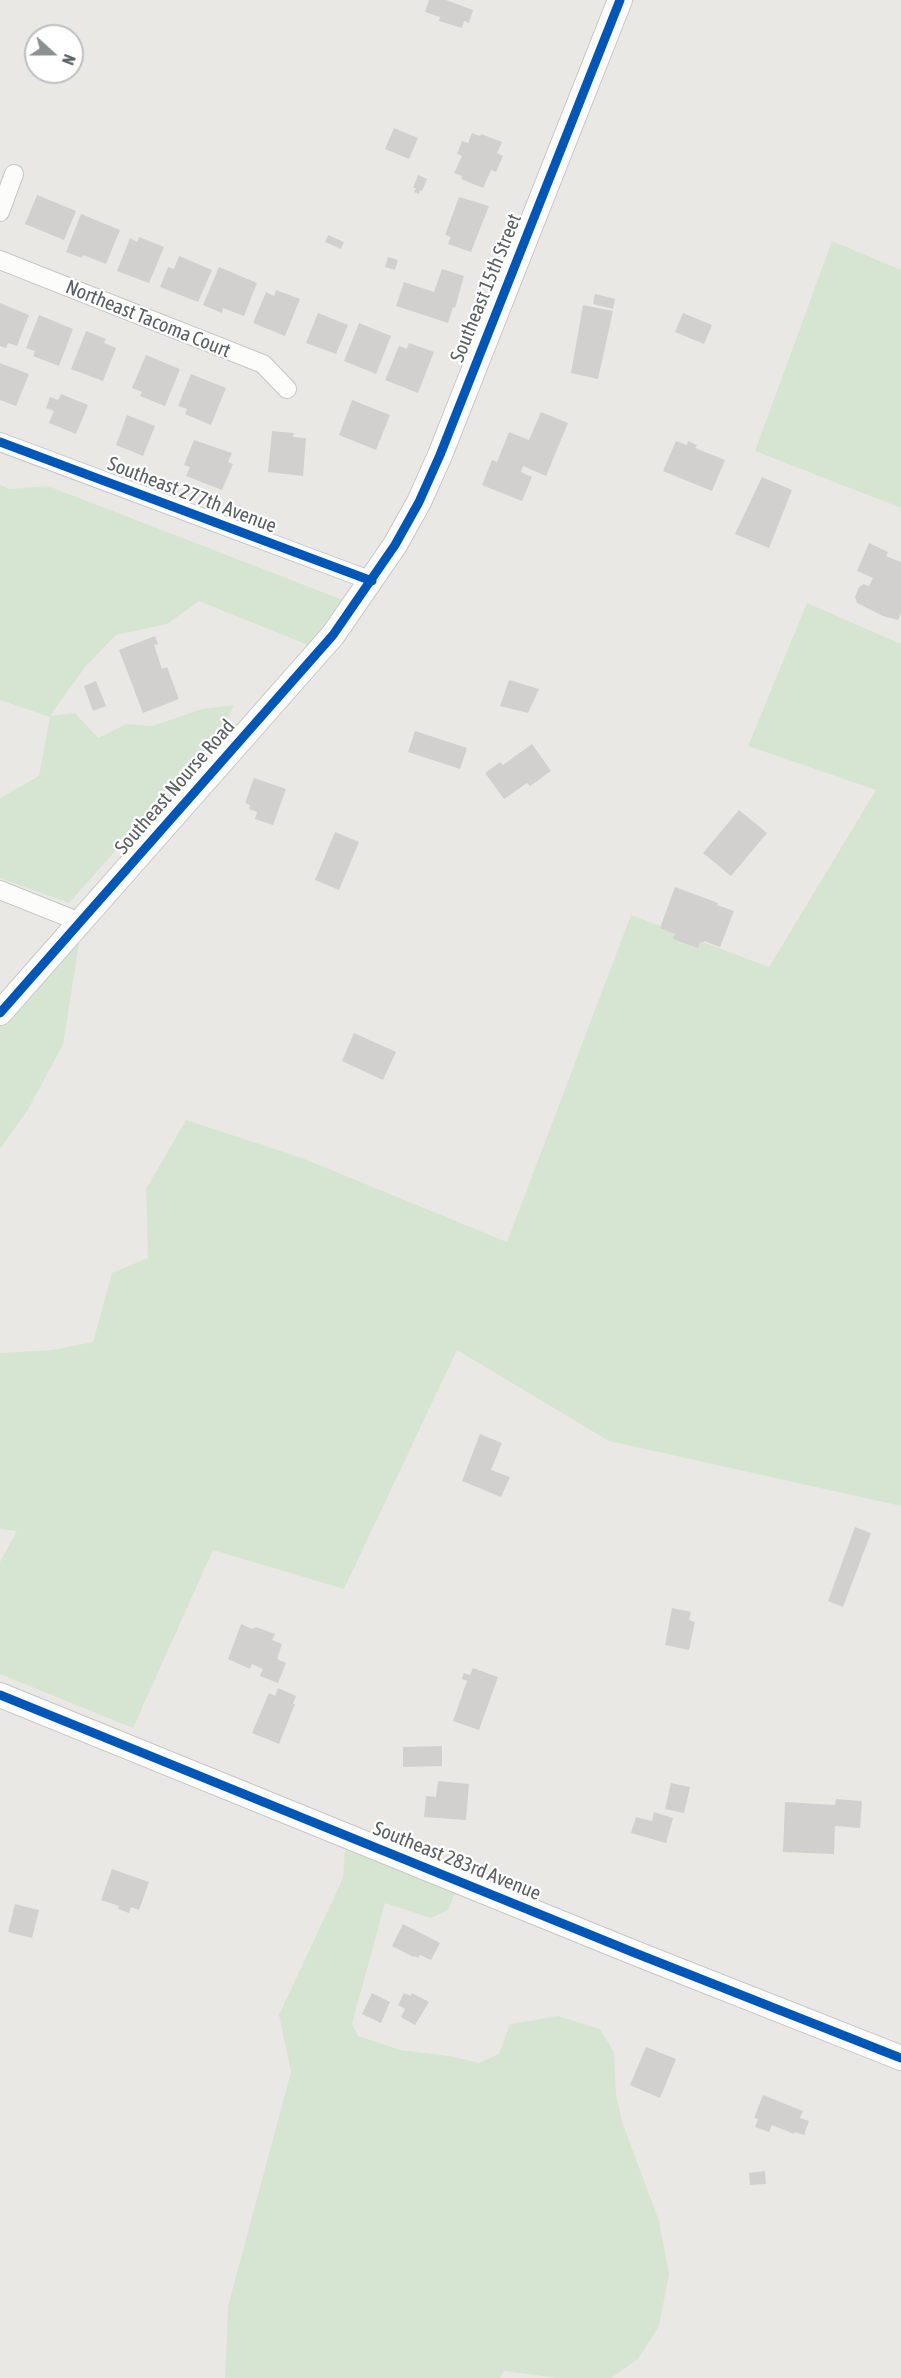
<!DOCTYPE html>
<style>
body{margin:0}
#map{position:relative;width:901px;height:2378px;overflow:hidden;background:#eae8e5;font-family:"Asap Condensed",sans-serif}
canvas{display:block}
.north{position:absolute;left:24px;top:24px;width:60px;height:60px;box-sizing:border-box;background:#fff;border:2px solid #bdbfc0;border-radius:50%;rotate:111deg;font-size:16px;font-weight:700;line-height:24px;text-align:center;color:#5b6062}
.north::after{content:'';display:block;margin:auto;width:21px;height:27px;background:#8d9090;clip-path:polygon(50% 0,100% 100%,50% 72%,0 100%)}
</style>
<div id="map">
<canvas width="901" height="2378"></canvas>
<div class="north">N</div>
</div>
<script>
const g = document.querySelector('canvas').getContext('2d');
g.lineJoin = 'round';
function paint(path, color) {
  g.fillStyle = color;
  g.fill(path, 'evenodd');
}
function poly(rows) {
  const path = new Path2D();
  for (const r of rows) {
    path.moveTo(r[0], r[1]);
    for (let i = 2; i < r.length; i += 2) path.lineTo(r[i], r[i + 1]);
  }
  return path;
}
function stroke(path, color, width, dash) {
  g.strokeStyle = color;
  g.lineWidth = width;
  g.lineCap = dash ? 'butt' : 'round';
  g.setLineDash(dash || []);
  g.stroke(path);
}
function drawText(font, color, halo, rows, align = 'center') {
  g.font = font + ' "Asap Condensed",sans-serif';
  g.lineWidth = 4.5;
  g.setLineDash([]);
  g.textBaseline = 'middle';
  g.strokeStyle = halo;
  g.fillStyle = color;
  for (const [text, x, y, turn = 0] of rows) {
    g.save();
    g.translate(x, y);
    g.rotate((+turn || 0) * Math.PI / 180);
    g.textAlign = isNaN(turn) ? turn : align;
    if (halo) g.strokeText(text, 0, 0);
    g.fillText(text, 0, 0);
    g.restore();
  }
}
paint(poly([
 [832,241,901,270,901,508,755,451],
 [0,485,10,489,48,486,343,600,308,645,199,601,167,624,116,635,85,667,50,716,75,713,98,738,126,724,152,726,202,709,234,705,222,731,69,903,0,878,0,798,39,776,50,717,0,700],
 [807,603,901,644,901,1506,609,1441,457,1350,344,1589,213,1550,133,1728,0,1674,0,1562,17,1531,0,1529,0,1353,52,1350,93,1342,112,1273,148,1258,146,1189,186,1120,302,1158,507,1242,631,915,769,967,876,790,748,746],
 [80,937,63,1045,27,1111,0,1149,0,1027],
 [345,1846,457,1889,448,1910,431,1918,385,1903,352,2024,358,2036,400,2050,450,2056,479,2063,499,2054,510,2024,558,2016,600,2029,614,2052,616,2094,622,2122,659,2221,669,2274,659,2326,638,2359,611,2378,559,2378,504,2371,500,2378,225,2378,228,2306,291,2072,279,2015,343,1878]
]), '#d6e5d1');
paint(poly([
 [429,0,446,0,473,10,469,23,464,21,462,28,439,21,440,17,425,12],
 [394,128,418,138,409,159,385,149],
 [472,133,480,136,481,134,502,142,497,153,503,156,496,172,491,170,483,188,461,179,462,176,454,173,462,156,457,154,462,141,468,143],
 [418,175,427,179,422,191,420,190,419,194,414,192,416,188,413,188],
 [37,195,76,211,64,240,25,224],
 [459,197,489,206,471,252,448,244,451,237,445,235],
 [81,214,120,230,106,264,83,255,82,258,66,252],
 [328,235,344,242,341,249,325,242],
 [139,237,164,247,149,283,117,271,130,238,137,242],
 [179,256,212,270,198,302,160,287,168,267,174,269],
 [388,257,398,260,395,270,385,267],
 [219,267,257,283,244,316,223,308,222,313,203,305],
 [442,269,464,276,455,308,453,307,448,323,396,306,404,282,434,292],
 [276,290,300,299,285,336,253,323,266,292,274,296],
 [595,294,615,299,613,309,593,304],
 [0,303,29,315,17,346,8,343,6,348,0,346],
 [583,305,613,311,598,379,571,373],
 [318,313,348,325,336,354,306,343],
 [683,313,712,325,704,344,675,332],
 [39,315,73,329,59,366,33,356,35,351,26,348],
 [359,323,391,336,376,374,344,361],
 [86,331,106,339,104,343,116,348,103,381,71,369],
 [409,343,434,352,418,393,385,380,399,346,407,349],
 [146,355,180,369,165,406,140,396,142,392,132,388],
 [0,363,29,374,16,406,0,400],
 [191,374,226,388,211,425,185,414,187,409,178,406],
 [61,394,88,405,76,434,49,423,54,411,46,408,50,397,58,400],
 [352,400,390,415,376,450,339,435],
 [541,412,568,423,546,476,523,466,521,472,532,477,522,501,482,485,492,460,497,462,509,432,529,440],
 [127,415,155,426,143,456,116,445],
 [272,431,294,433,293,437,306,438,303,476,268,472],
 [194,440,232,453,228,462,233,464,222,490,186,476,190,467,184,465],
 [676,441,687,445,688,441,697,445,695,448,725,460,712,491,663,471],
 [762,477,792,490,769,548,735,534],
 [869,543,888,552,886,556,901,562,901,613,898,620,883,616,857,603,855,597,859,587,864,584,869,586,873,578,857,571],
 [155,636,158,644,154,645,162,669,167,667,179,699,143,713,119,650],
 [509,680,539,689,528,713,500,706],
 [96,681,106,706,93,711,84,686],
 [415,731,467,748,460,769,408,752],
 [532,744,551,771,530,786,527,783,504,799,485,773,500,762,503,765],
 [254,778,286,789,273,825,255,819,257,812,249,809,250,805,245,803],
 [739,810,767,833,731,876,703,853],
 [335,832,359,842,339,890,315,880],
 [675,887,718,903,717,905,734,911,720,947,704,941,703,943,700,942,698,948,673,939,675,934,660,928],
 [354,1033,396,1052,383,1080,342,1061],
 [480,1434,502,1443,491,1470,510,1477,501,1497,462,1481],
 [855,1527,871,1533,843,1607,828,1601],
 [672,1608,691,1612,689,1620,695,1622,689,1650,665,1645],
 [241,1624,252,1629,256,1627,275,1634,272,1640,282,1644,277,1659,286,1663,278,1683,260,1676,263,1669,252,1664,250,1669,228,1659],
 [473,1668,498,1677,479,1730,453,1721,467,1681,462,1679,464,1673,470,1675],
 [278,1688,296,1696,293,1704,295,1704,279,1744,252,1733,269,1693,275,1696],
 [442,1746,442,1766,403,1767,403,1747],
 [438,1781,469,1784,466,1820,424,1817,426,1796,436,1797],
 [671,1783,690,1787,684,1813,665,1809],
 [836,1799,862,1801,860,1828,835,1826,834,1854,783,1852,785,1802,835,1805],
 [654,1812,673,1818,666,1843,631,1833,636,1817,652,1821],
 [112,1869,149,1882,139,1910,131,1907,129,1913,118,1909,119,1906,101,1900],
 [15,1904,39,1910,32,1938,8,1932],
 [403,1924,440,1943,431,1960,420,1955,418,1958,414,1956,413,1957,392,1946],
 [372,1993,390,2002,381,2023,362,2014],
 [404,1993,411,1996,412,1993,429,2002,415,2025,401,2017,405,2009,398,2005],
 [646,2047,676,2059,660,2098,630,2085],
 [763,2095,803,2111,800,2118,809,2121,804,2135,795,2132,794,2134,772,2125,769,2132,755,2127,758,2119,754,2118],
 [765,2171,766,2184,750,2185,749,2173]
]), '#d2d0ce');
const minor = poly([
 [0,212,14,174],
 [0,260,263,364,287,389],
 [0,442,372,581],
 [0,890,80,922]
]);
const tertiary = poly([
 [0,1013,333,635,395,545,419,502,440,455,620,0],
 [0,1695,635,1953,901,2058]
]);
stroke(minor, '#c6c6c6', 20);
stroke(tertiary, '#c6c6c6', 26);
stroke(minor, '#fcfcfb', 18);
stroke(tertiary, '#fcfcfb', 24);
stroke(poly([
 [0,442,372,581],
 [0,1013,333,635,395,545,419,502,440,455,620,0],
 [0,1695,635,1953,901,2058]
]), '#0057b8', 9);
drawText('20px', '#5b6062', '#fff', [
 ["Southeast 15th Street",486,288,-68],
 ["Northeast Tacoma Court",148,319,22],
 ["Southeast 277th Avenue",192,495,21],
 ["Southeast Nourse Road",175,787,-49],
 ["Southeast 283rd Avenue",457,1861,22]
]);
</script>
